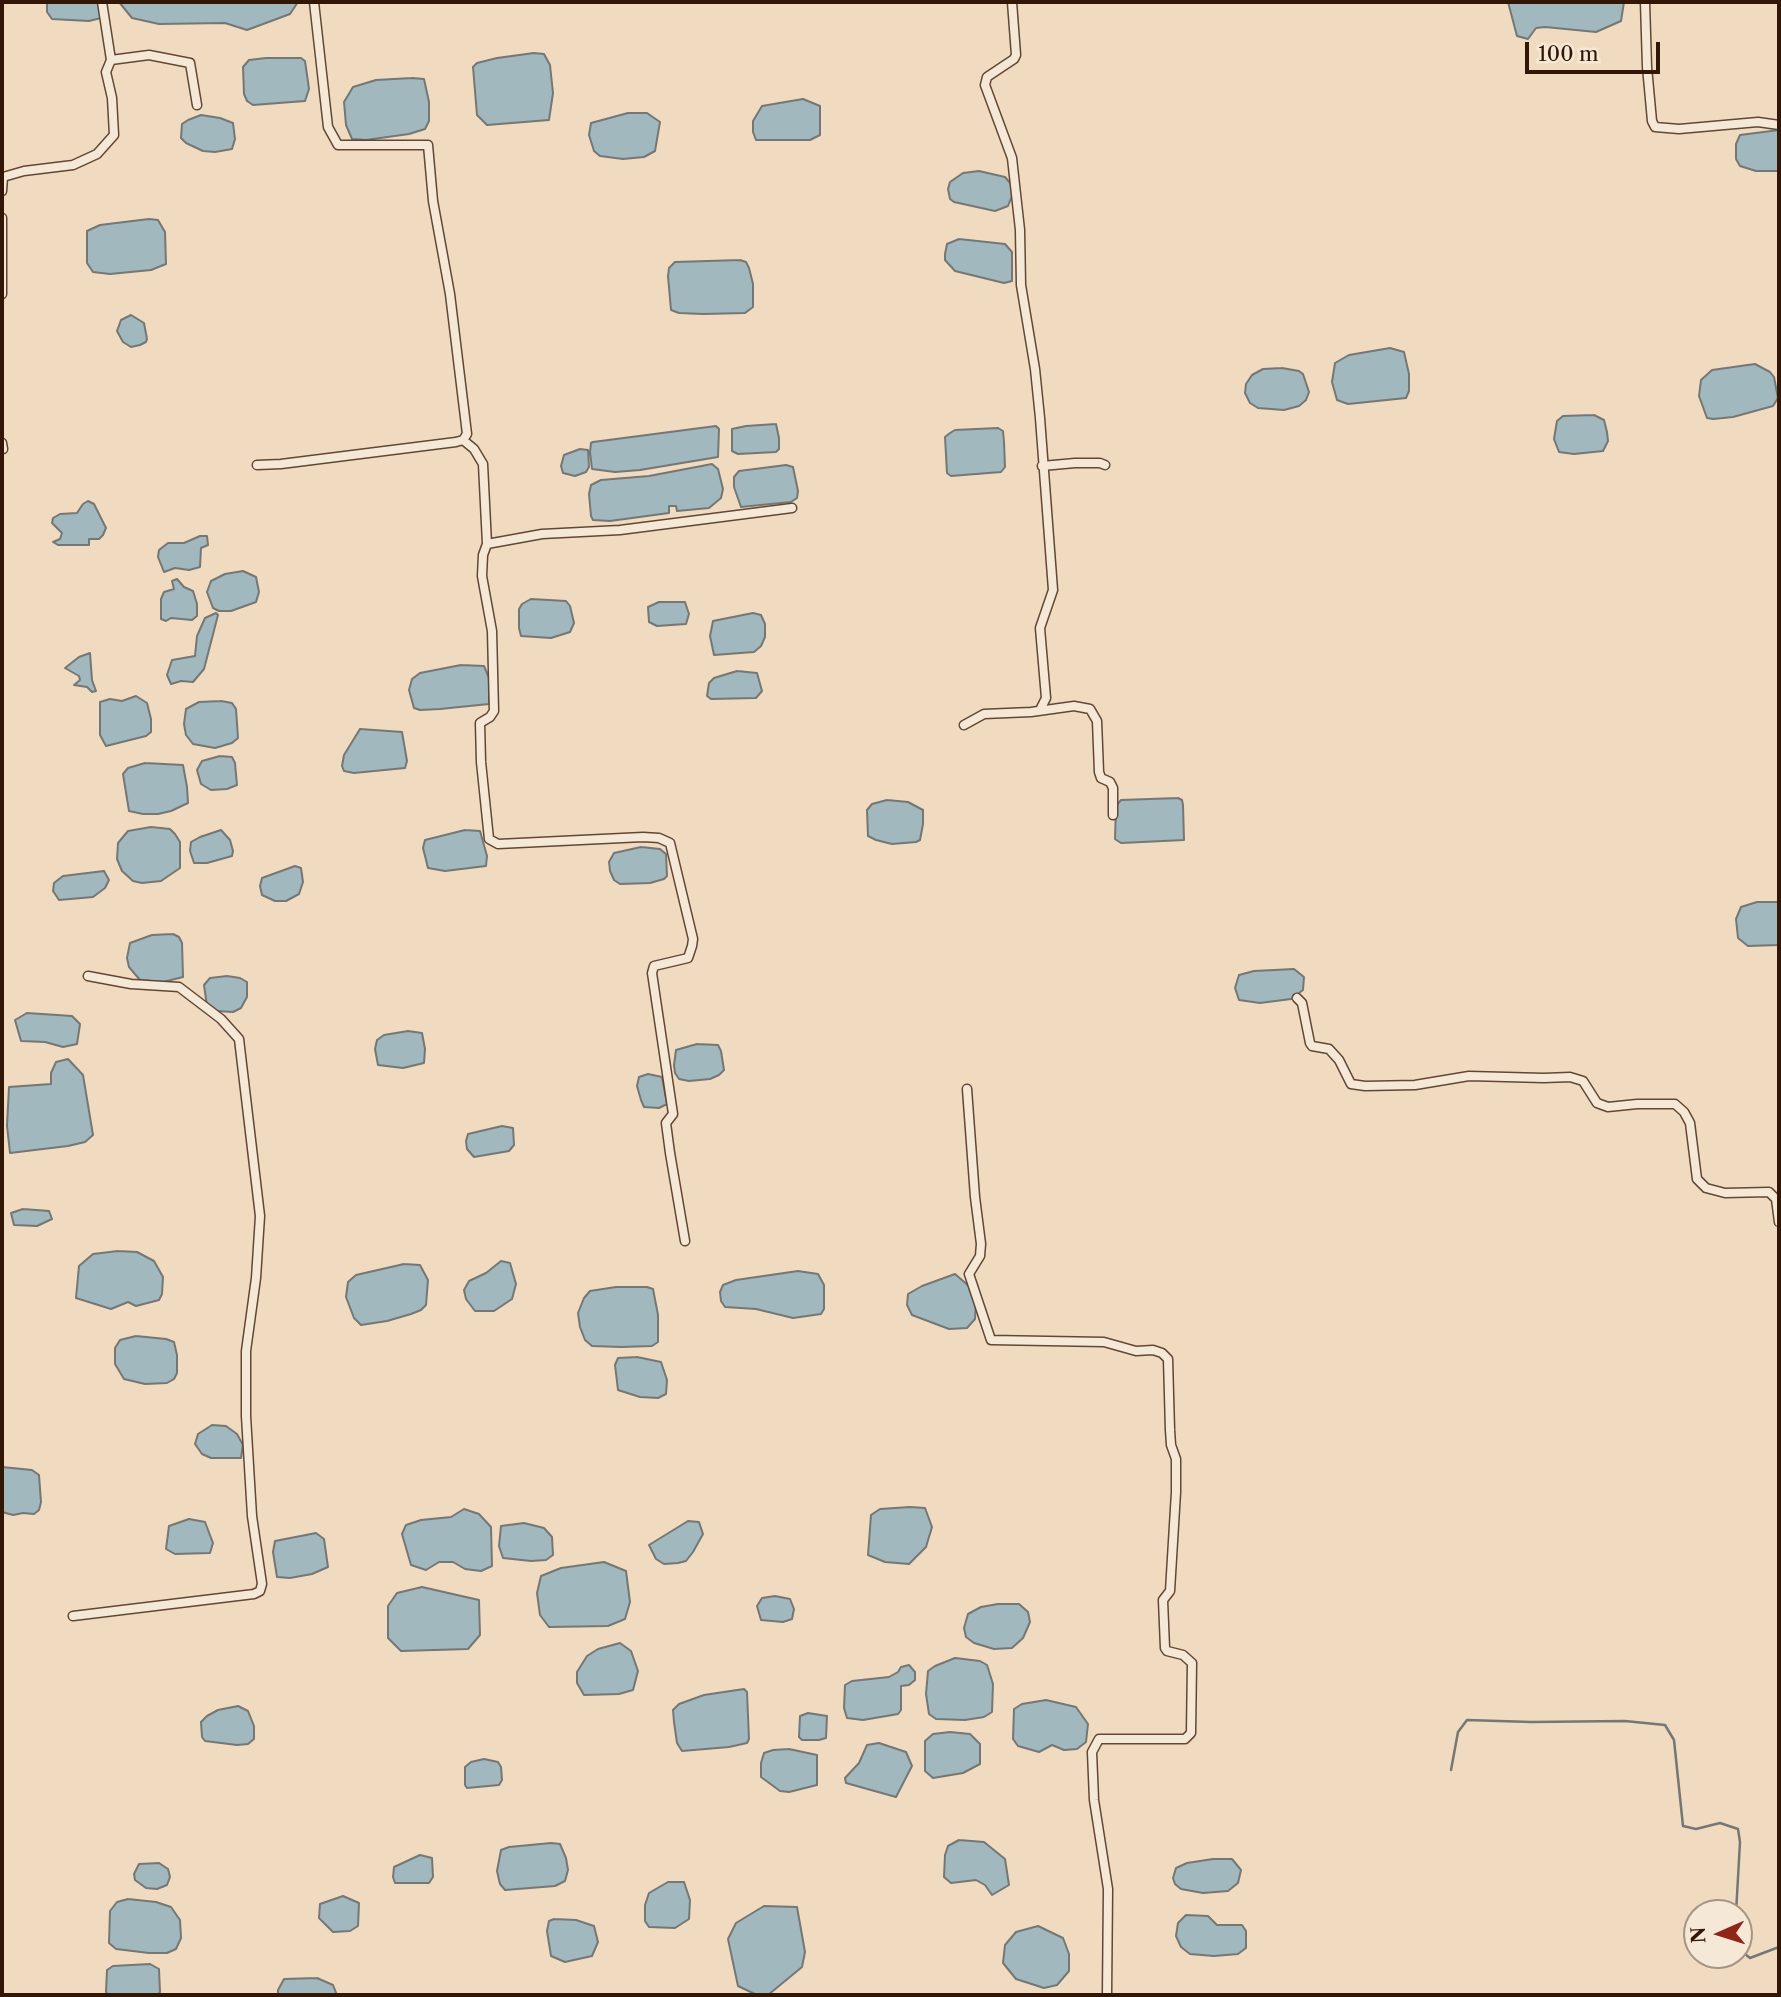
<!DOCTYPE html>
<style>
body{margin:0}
#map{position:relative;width:1781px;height:1997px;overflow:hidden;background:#f0dbc0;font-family:"Libre Caslon Text",serif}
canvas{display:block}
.frame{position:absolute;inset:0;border:4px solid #321606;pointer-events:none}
.north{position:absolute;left:1683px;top:1899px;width:70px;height:70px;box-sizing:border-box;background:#f5e8d6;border:2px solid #a79483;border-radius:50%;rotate:267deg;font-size:19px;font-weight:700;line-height:28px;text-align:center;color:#321606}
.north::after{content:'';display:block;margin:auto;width:24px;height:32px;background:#8f2418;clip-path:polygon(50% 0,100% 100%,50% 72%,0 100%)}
.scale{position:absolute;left:1525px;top:42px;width:135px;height:32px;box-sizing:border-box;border:4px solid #321606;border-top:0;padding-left:9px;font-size:21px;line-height:24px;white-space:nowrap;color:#321606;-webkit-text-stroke:5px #f5e8d6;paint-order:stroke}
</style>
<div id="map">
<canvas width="1781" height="1997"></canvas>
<div class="frame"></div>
<div class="north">N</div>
<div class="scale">100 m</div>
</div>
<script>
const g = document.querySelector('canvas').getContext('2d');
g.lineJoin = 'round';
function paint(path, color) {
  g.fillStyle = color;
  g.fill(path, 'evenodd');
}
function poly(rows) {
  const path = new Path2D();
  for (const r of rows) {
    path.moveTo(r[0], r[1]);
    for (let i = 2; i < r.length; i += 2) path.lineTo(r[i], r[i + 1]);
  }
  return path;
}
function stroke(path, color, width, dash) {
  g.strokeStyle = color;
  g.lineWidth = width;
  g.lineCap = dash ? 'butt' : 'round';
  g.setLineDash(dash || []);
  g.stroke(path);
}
const water = poly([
 [47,2,99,2,101,18,89,21,52,19,47,12,47,2],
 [119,2,298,2,290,14,247,30,225,23,159,24,132,18,119,2],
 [1508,2,1624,2,1621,21,1596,32,1545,27,1536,28,1528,39,1517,36,1508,2],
 [534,53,544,54,550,65,553,93,549,120,487,125,477,115,473,67,477,63,497,58,534,53],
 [266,58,301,58,305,61,309,89,305,101,253,105,247,101,244,94,243,67,249,60,266,58],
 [412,78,424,79,429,102,429,121,425,129,409,134,366,140,352,139,346,125,344,102,353,87,376,80,412,78],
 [803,99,820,106,820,135,810,140,756,140,753,132,753,121,762,106,803,99],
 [628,113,647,113,660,122,655,151,644,157,623,159,600,156,594,151,589,135,591,123,628,113],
 [201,115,220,118,233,123,235,139,232,149,215,152,203,151,186,143,181,138,182,124,188,120,201,115],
 [1779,130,1779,171,1756,171,1740,166,1736,159,1736,144,1740,135,1779,130],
 [979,171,1005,177,1011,184,1012,196,1008,206,995,211,954,202,950,199,948,189,950,182,963,173,979,171],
 [149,219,158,220,165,232,166,264,151,270,110,274,93,272,87,263,87,231,100,225,149,219],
 [959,239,1005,244,1012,252,1012,281,1004,283,955,271,945,260,945,254,947,244,959,239],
 [740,260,746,262,749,268,753,284,753,307,745,313,703,314,679,313,671,310,668,276,669,268,675,262,740,260],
 [131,315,144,323,147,339,146,342,140,345,131,347,123,342,117,331,121,320,131,315],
 [1390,348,1404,352,1409,374,1409,391,1406,398,1348,404,1337,400,1332,382,1335,363,1349,355,1390,348],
 [1755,364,1770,372,1774,377,1778,398,1773,406,1733,417,1713,419,1707,418,1699,396,1701,380,1712,370,1755,364],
 [1282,368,1299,371,1303,374,1309,392,1306,400,1299,406,1284,410,1258,408,1250,403,1245,393,1246,384,1252,375,1263,369,1282,368],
 [1594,415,1604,420,1607,432,1608,441,1603,451,1574,454,1559,452,1554,439,1557,421,1563,416,1594,415],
 [776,424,779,438,779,449,776,452,738,454,732,451,732,429,746,426,776,424],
 [716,426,719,429,718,457,640,470,615,472,592,469,590,452,591,443,593,442,716,426],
 [998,428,1003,431,1004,442,1005,467,1001,472,951,476,947,473,945,437,950,433,955,430,998,428],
 [580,449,588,450,589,467,586,472,575,476,563,473,561,466,564,455,580,449],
 [712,464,718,469,723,489,721,498,709,508,677,511,676,506,669,506,669,513,610,521,593,520,591,516,589,494,591,485,601,480,649,476,712,464],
 [786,465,793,467,798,491,797,498,791,502,741,507,734,487,734,477,739,471,786,465],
 [88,501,94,504,106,528,103,535,99,539,89,539,89,545,58,545,53,542,60,539,62,533,52,523,53,518,60,514,77,513,83,504,88,501],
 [200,536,207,536,208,545,201,548,200,567,189,570,175,568,164,572,158,557,159,550,168,543,184,543,200,536],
 [243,571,256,577,259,592,256,602,231,611,219,611,213,608,207,592,211,581,225,574,243,571],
 [177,579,184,587,193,591,197,604,197,616,192,620,171,618,166,621,161,619,161,599,164,592,174,589,172,581,177,579],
 [531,599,566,601,570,606,574,623,570,632,551,638,521,636,519,628,519,609,522,604,531,599],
 [659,602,685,602,689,614,686,624,657,626,649,622,648,607,659,602],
 [216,613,218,615,204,669,193,682,181,681,171,684,167,675,172,660,195,656,197,636,205,618,216,613],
 [753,613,761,615,765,624,765,637,761,646,754,652,714,655,710,636,713,621,753,613],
 [90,653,92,680,96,691,92,692,87,687,74,685,80,680,79,676,65,668,79,657,90,653],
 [461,665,484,666,489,678,489,704,440,709,420,710,414,708,409,690,412,679,420,673,461,665],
 [737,671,757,673,762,691,756,698,711,699,707,696,709,683,714,678,737,671],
 [136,696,147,703,151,719,151,732,146,736,106,746,100,735,100,702,110,699,122,701,136,696],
 [221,701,232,703,236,709,238,738,232,743,215,748,193,744,186,735,184,724,186,709,199,702,221,701],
 [360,729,402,732,407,761,405,768,354,773,344,771,342,766,344,755,360,729],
 [220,756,232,757,235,763,237,785,227,789,211,790,201,784,197,770,202,761,220,756],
 [145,763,183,765,187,787,188,803,171,811,158,814,143,814,129,811,123,774,128,768,145,763],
 [1178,798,1182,800,1183,805,1184,840,1121,843,1115,839,1116,806,1121,800,1178,798],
 [887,800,908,802,923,810,923,824,920,840,916,842,892,844,876,840,868,836,867,810,872,804,887,800],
 [151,827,170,829,175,834,180,842,180,868,161,881,142,883,133,881,122,871,117,859,118,843,128,831,151,827],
 [221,830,230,840,233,851,232,856,207,863,194,863,190,851,191,842,200,837,221,830],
 [465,830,480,831,487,856,486,866,445,871,428,868,423,848,425,840,465,830],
 [641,847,660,849,666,854,667,876,664,879,650,883,620,884,614,880,610,871,609,862,614,853,641,847],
 [295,866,301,868,303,882,299,894,286,901,275,901,262,895,260,886,262,878,295,866],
 [104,871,109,880,105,888,93,897,59,900,53,891,54,883,63,876,104,871],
 [1757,902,1779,902,1779,945,1748,946,1738,938,1736,919,1741,907,1757,902],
 [173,934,179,937,182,943,183,977,163,982,140,980,129,967,127,958,130,943,152,935,173,934],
 [1294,969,1304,977,1303,990,1291,999,1260,1003,1239,1000,1235,988,1239,975,1254,971,1294,969],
 [227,976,240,978,247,982,247,997,241,1008,233,1012,216,1011,207,1006,204,985,210,978,227,976],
 [27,1013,72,1016,80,1024,77,1044,63,1047,45,1042,21,1041,15,1020,27,1013],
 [408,1031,422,1033,425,1049,424,1063,403,1068,378,1065,375,1049,377,1040,384,1035,408,1031],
 [697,1044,718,1045,721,1051,724,1070,719,1075,710,1079,689,1081,679,1079,675,1073,674,1065,676,1050,697,1044],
 [68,1059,83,1075,93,1135,85,1142,68,1146,10,1153,7,1126,9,1087,51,1084,51,1073,56,1062,68,1059],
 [648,1074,662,1077,667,1104,659,1108,644,1107,641,1100,637,1086,639,1077,648,1074],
 [502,1126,513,1128,514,1145,509,1151,474,1157,467,1149,466,1141,468,1134,502,1126],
 [23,1209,49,1211,52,1219,37,1226,14,1225,11,1213,23,1209],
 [118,1251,137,1252,154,1261,163,1277,162,1294,159,1300,136,1306,128,1302,111,1309,76,1298,79,1266,93,1254,118,1251],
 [501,1261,510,1263,516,1284,512,1299,494,1311,475,1311,466,1299,464,1290,469,1281,486,1273,501,1261],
 [404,1264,420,1265,428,1280,426,1305,421,1310,411,1314,387,1321,361,1325,354,1318,346,1297,348,1282,356,1275,404,1264],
 [798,1271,818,1274,824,1285,824,1309,821,1314,793,1318,756,1309,725,1307,721,1301,720,1292,723,1285,736,1280,798,1271],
 [955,1274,970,1287,976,1302,975,1319,967,1328,949,1329,912,1315,907,1305,908,1294,922,1286,955,1274],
 [616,1287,647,1287,653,1289,658,1315,658,1342,652,1346,621,1347,592,1346,585,1340,580,1327,578,1313,584,1298,590,1291,616,1287],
 [136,1336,166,1339,174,1342,177,1355,177,1373,174,1379,167,1383,145,1384,124,1379,115,1364,115,1348,120,1340,136,1336],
 [637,1357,661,1362,667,1380,666,1394,658,1398,640,1397,618,1390,615,1365,618,1358,637,1357],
 [212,1425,226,1426,237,1434,243,1445,241,1458,211,1458,202,1454,195,1444,198,1434,212,1425],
 [2,1467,32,1470,39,1475,41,1502,39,1510,34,1514,23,1513,13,1515,2,1512,2,1467],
 [910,1507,925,1508,932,1527,926,1547,909,1564,885,1562,868,1555,871,1515,880,1509,910,1507],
 [464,1509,479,1514,491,1527,492,1566,481,1571,465,1569,453,1562,439,1562,426,1570,411,1565,402,1534,406,1525,421,1520,451,1517,464,1509],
 [189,1519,205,1522,213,1543,210,1553,175,1554,166,1549,169,1526,189,1519],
 [688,1521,699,1522,703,1534,693,1552,686,1561,678,1563,664,1564,656,1559,649,1545,688,1521],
 [524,1523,544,1528,552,1537,553,1555,546,1560,531,1561,503,1558,499,1546,501,1526,524,1523],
 [316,1533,324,1539,328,1567,312,1574,290,1578,277,1577,273,1552,275,1541,316,1533],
 [604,1562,626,1571,630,1602,625,1619,608,1626,549,1627,540,1615,537,1593,541,1576,561,1568,604,1562],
 [422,1587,479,1600,480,1635,468,1649,401,1651,388,1638,388,1606,397,1593,422,1587],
 [775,1596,790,1599,794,1609,792,1619,783,1622,761,1620,757,1606,762,1598,775,1596],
 [998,1604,1019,1604,1028,1612,1030,1622,1023,1638,1012,1648,994,1649,974,1643,966,1637,964,1628,968,1614,981,1607,998,1604],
 [620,1643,631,1651,638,1671,633,1690,619,1694,584,1695,577,1683,577,1672,587,1656,598,1649,620,1643],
 [955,1658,980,1661,987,1665,993,1684,992,1712,984,1717,965,1720,936,1719,929,1714,926,1694,928,1671,935,1666,955,1658],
 [909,1665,915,1672,915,1680,909,1685,901,1686,901,1710,898,1714,863,1720,847,1718,844,1708,845,1685,852,1681,889,1677,898,1672,901,1667,909,1665],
 [744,1689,747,1692,749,1739,747,1743,729,1747,682,1751,677,1743,674,1722,673,1710,679,1704,704,1695,744,1689],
 [1046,1700,1076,1707,1088,1724,1086,1742,1077,1749,1064,1750,1052,1745,1039,1752,1018,1746,1013,1739,1014,1709,1022,1704,1046,1700],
 [238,1706,248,1711,254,1726,254,1739,248,1744,237,1745,205,1741,202,1737,201,1722,207,1716,218,1710,238,1706],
 [808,1713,827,1716,826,1738,819,1740,802,1740,799,1737,800,1716,808,1713],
 [950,1732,970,1734,980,1744,980,1764,963,1773,933,1778,925,1771,925,1741,933,1734,950,1732],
 [879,1743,906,1752,912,1766,896,1797,846,1783,845,1778,859,1763,867,1745,879,1743],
 [789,1749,817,1755,817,1785,789,1792,780,1791,761,1777,761,1763,764,1753,773,1750,789,1749],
 [484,1759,498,1762,501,1767,502,1780,499,1785,467,1788,465,1785,465,1767,471,1762,484,1759],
 [959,1840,984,1842,1005,1859,1009,1885,992,1895,985,1885,976,1880,951,1883,944,1877,945,1855,948,1846,959,1840],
 [551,1843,560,1844,566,1858,568,1870,565,1881,555,1886,505,1890,500,1884,497,1871,501,1850,509,1847,551,1843],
 [420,1855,432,1858,433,1877,429,1883,395,1883,393,1877,394,1867,420,1855],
 [1213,1859,1232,1859,1241,1870,1238,1883,1228,1891,1203,1893,1181,1889,1175,1884,1173,1878,1176,1868,1187,1863,1213,1859],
 [159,1863,168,1869,170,1877,167,1885,157,1889,146,1888,135,1880,134,1874,139,1864,159,1863],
 [668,1882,684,1882,690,1900,689,1919,675,1928,649,1927,645,1921,645,1905,649,1893,668,1882],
 [343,1896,359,1903,358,1926,350,1931,333,1932,319,1918,320,1904,343,1896],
 [128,1899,156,1902,171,1907,180,1920,181,1938,176,1949,167,1953,149,1953,116,1949,109,1943,110,1911,117,1902,128,1899],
 [764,1906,797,1907,805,1952,802,1967,768,1995,757,1995,738,1986,728,1939,736,1923,764,1906],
 [1186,1915,1208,1916,1217,1925,1242,1925,1246,1931,1246,1948,1238,1954,1214,1956,1190,1954,1181,1947,1176,1936,1178,1923,1186,1915],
 [554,1919,576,1920,594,1926,598,1942,592,1956,565,1962,551,1956,547,1931,549,1921,554,1919],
 [1038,1926,1063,1938,1069,1954,1069,1971,1057,1985,1044,1988,1016,1979,1003,1963,1005,1945,1016,1932,1038,1926],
 [150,1964,159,1969,160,1992,158,1995,108,1995,106,1992,107,1970,113,1966,150,1964],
 [317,1978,333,1985,337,1995,278,1995,278,1990,284,1979,317,1978]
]);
paint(water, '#a1b8be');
stroke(water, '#757774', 2);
stroke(poly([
 [1451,1770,1458,1732,1467,1720,1531,1722,1625,1721,1665,1725,1674,1740,1683,1826,1696,1829,1720,1823,1738,1829,1740,1842,1736,1913],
 [1739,1946,1740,1950,1750,1958,1779,1947]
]), '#757774', 2.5);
const street = poly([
 [102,2,111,60],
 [1012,2,1016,55,1014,59,987,77,985,85,1012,158,1020,230,1021,285,1035,369,1040,418,1053,590,1040,628,1046,698,1040,710],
 [1645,2,1647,67,1652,121,1655,127,1679,129,1758,122,1779,125],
 [2,191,3,177,24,171,73,165,97,154,114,135,112,98,106,72,111,60,149,55,190,63,197,105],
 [2,218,2,294],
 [463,440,474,449,483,464,487,544,483,555,482,576,492,631,494,711,490,717,480,723,481,762,489,839,498,844,643,837,659,838,670,843,693,939,692,946,688,958,654,966,652,973,673,1114,666,1123,670,1153,685,1241],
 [2,443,3,449],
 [257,465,281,464,456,442,463,440,467,434,450,294,433,201,428,145,338,145,328,127,314,2],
 [1042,466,1075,463,1100,463,1105,465],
 [487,544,542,534,620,530,792,508],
 [964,725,984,714,1031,712,1074,706,1090,709,1097,721,1099,772,1101,778,1110,782,1113,788,1113,815],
 [1297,998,1302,1003,1310,1043,1312,1046,1329,1049,1339,1060,1351,1084,1365,1086,1415,1085,1469,1076,1544,1078,1570,1077,1583,1081,1597,1103,1608,1107,1637,1104,1675,1104,1684,1112,1690,1123,1697,1179,1706,1188,1725,1193,1769,1192,1776,1199,1779,1222],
 [967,1089,975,1197,981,1244,980,1256,969,1274,991,1340,1104,1342,1136,1351,1153,1350,1162,1353,1168,1359,1170,1430,1171,1445,1176,1459,1176,1492,1170,1591,1163,1600,1165,1648,1167,1651,1183,1655,1192,1663,1191,1733,1185,1739,1099,1739,1092,1752,1094,1800,1108,1889,1107,1995],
 [73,1616,254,1594,260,1591,262,1584,252,1516,246,1416,246,1351,256,1278,260,1216,239,1039,221,1019,179,987,131,984,88,976]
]);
stroke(street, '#624734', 11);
stroke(street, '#f5e8d6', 8);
</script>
